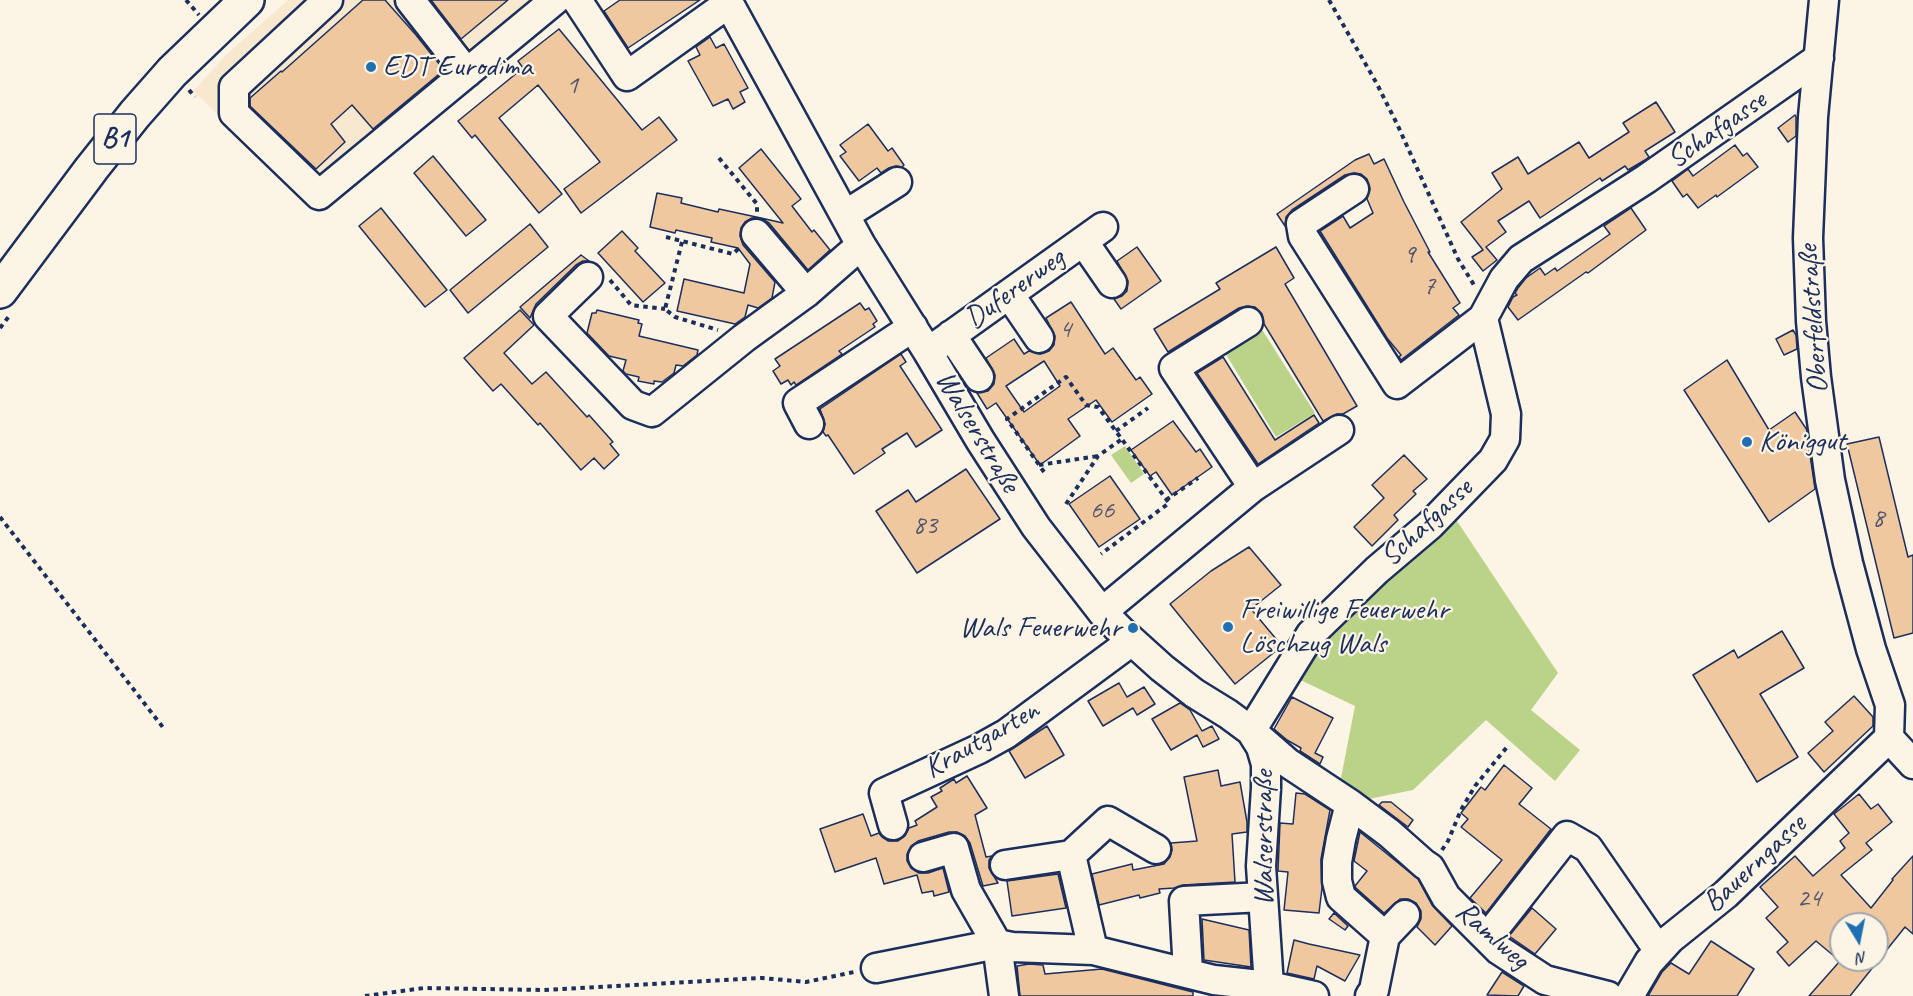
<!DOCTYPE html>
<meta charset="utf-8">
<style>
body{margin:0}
#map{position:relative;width:1913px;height:996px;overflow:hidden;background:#fcf5e5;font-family:Caveat,sans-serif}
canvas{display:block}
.north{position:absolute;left:1829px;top:912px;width:60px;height:60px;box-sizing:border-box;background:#fcf5e5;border:2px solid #a2a6af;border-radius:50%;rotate:170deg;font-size:16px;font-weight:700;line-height:24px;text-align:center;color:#1b2f5e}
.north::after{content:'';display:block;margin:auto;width:21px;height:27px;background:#1f6fb2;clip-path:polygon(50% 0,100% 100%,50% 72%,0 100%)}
</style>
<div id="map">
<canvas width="1913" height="996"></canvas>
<div class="north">N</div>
</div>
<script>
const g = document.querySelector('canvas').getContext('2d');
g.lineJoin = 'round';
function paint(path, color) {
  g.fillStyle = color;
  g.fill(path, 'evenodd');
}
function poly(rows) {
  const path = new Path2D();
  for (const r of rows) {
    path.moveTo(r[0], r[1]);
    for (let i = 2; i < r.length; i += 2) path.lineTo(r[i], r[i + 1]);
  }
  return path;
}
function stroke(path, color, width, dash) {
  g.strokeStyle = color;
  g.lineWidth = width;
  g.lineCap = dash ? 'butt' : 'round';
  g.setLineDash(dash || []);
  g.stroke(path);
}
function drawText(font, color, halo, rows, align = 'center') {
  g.font = font + ' Caveat,sans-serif';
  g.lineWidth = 4.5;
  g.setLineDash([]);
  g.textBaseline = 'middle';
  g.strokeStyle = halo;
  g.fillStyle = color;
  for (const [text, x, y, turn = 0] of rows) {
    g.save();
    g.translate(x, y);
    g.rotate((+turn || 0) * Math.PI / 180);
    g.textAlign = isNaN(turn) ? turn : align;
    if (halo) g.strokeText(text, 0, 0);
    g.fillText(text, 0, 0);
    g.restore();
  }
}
paint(poly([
 [288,0,577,0,316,209,193,91,226,55]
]), '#f8e8d0');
paint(poly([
 [1261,328,1315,413,1276,437,1224,351],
 [1125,446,1144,474,1131,483,1111,455],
 [1453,515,1558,673,1531,710,1580,750,1555,781,1486,720,1413,790,1359,801,1339,788,1355,706,1292,676,1311,646]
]), '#bad389');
const building = poly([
 [363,0,385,0,416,35,444,70,373,129,352,105,331,124,345,142,316,169,250,106,250,98,281,71,282,72,363,0],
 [431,0,508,0,461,39,431,0],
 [620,0,700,0,628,48,604,11,620,0],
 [559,29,642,130,659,117,677,140,581,213,564,189,600,162,538,85,499,118,562,194,539,213,475,135,472,138,458,121,523,68,518,61,559,29],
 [710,37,716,48,724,44,748,88,740,92,745,102,733,109,728,99,713,106,688,61,700,55,696,47,710,37],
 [1656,102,1675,132,1645,151,1649,157,1645,160,1628,170,1625,166,1602,181,1600,178,1540,218,1529,201,1498,221,1506,232,1486,247,1497,260,1483,271,1472,257,1483,250,1461,222,1502,189,1492,173,1518,157,1528,174,1579,142,1589,158,1629,132,1623,123,1656,102],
 [1795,115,1796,117,1796,136,1788,142,1778,128,1795,115],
 [868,124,888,151,892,148,904,165,902,167,896,166,889,168,881,173,877,168,859,181,840,156,846,152,840,145,868,124],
 [1735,145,1743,156,1747,153,1758,167,1717,197,1716,195,1698,208,1687,194,1683,197,1672,181,1688,169,1693,176,1735,145],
 [761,149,801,199,792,206,812,232,814,230,830,250,808,270,769,223,761,218,783,223,739,168,761,149],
 [1369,154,1374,164,1384,159,1404,202,1430,252,1428,252,1460,303,1453,308,1459,315,1401,360,1399,357,1401,355,1387,338,1320,231,1343,216,1350,228,1373,213,1367,199,1370,189,1367,179,1361,174,1354,173,1345,175,1292,210,1286,217,1285,226,1277,214,1355,160,1369,154],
 [433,156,486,220,466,236,414,173,433,156],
 [657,193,682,198,681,203,718,212,719,209,761,218,752,218,745,222,741,228,740,236,743,245,775,282,772,298,758,308,748,305,745,317,735,324,677,311,684,279,744,293,750,264,738,248,711,242,712,238,676,230,675,233,650,227,657,193],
 [381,208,447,290,425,307,359,226,381,208],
 [1631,208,1646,230,1588,273,1586,272,1518,320,1508,307,1513,297,1517,295,1515,293,1518,288,1526,278,1540,268,1545,275,1555,268,1557,271,1610,234,1604,226,1631,208],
 [530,224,548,247,468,313,450,290,530,224],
 [622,231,638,248,635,251,665,283,643,302,598,253,622,231],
 [1137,247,1161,281,1121,309,1114,299,1122,296,1127,291,1128,281,1117,261,1137,247],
 [1276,247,1294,278,1285,284,1357,406,1343,414,1337,414,1323,421,1264,324,1262,314,1255,307,1247,306,1239,308,1168,352,1154,329,1220,289,1216,283,1276,247],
 [581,255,589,261,583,261,576,265,536,304,530,318,520,307,581,255],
 [1071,302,1105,354,1113,348,1136,380,1140,377,1152,394,1112,422,1096,400,1068,419,1080,436,1040,465,996,403,987,409,977,393,988,391,994,384,995,375,986,358,1014,339,1024,354,1029,351,1040,354,1049,351,1054,345,1055,336,1046,318,1071,302],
 [1044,361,1060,386,1024,412,1006,386,1044,361],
 [860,303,865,310,869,308,877,321,873,324,875,327,839,351,842,354,796,385,794,382,791,385,788,380,781,384,773,371,780,366,775,359,860,303],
 [520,310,534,325,504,353,532,384,546,372,587,417,589,415,613,442,610,444,619,455,604,469,594,458,581,470,540,423,538,425,501,384,493,391,464,358,520,310],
 [597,310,639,320,638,323,642,324,639,336,698,350,697,355,683,366,676,365,674,373,662,382,654,381,654,384,638,381,639,377,626,374,623,371,626,360,609,356,587,333,592,313,596,313,597,310],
 [1793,330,1796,335,1797,349,1784,355,1776,339,1793,330],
 [901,354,906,362,900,366,942,430,916,447,907,433,882,449,885,453,854,474,828,435,826,436,823,432,825,424,820,409,901,354],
 [1223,357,1275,440,1314,415,1319,423,1258,464,1197,373,1223,357],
 [1727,360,1769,430,1795,412,1807,430,1808,444,1807,445,1809,448,1815,489,1769,522,1684,390,1727,360],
 [1173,421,1196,452,1200,449,1212,467,1172,495,1156,472,1150,476,1131,450,1173,421],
 [1879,437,1908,557,1913,555,1913,633,1894,638,1847,444,1879,437],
 [1404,455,1427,479,1413,491,1416,494,1394,515,1398,520,1372,546,1354,527,1384,498,1372,485,1404,455],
 [966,469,1000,519,917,573,876,511,908,490,916,502,966,469],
 [1110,476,1140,519,1099,547,1069,504,1110,476],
 [1249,547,1281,585,1251,609,1282,646,1235,684,1170,604,1211,571,1249,547],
 [1782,631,1804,668,1760,694,1798,757,1757,782,1693,675,1734,650,1738,658,1782,631],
 [1119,683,1127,697,1144,687,1155,704,1137,715,1133,708,1103,726,1088,701,1119,683],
 [1854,696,1873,717,1873,726,1824,772,1808,753,1833,731,1825,722,1854,696],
 [1292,697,1333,718,1315,753,1323,757,1320,764,1300,751,1301,748,1287,740,1274,729,1292,697],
 [1180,703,1190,710,1202,731,1212,726,1219,739,1203,747,1197,735,1171,750,1152,719,1180,703],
 [1047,726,1064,755,1025,778,1009,751,1047,726],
 [1504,765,1532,788,1519,804,1551,829,1486,913,1470,898,1502,860,1461,827,1468,819,1461,813,1481,787,1485,790,1504,765],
 [1218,770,1221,786,1240,782,1247,822,1247,832,1232,834,1235,882,1183,885,1174,888,1159,889,1160,893,1140,898,1139,895,1099,905,1092,874,1132,864,1133,870,1164,864,1170,857,1172,850,1171,843,1197,841,1184,777,1218,770],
 [967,776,987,808,975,815,986,857,992,856,989,860,989,868,998,883,983,886,970,843,965,836,957,832,949,832,918,841,911,846,907,854,907,861,911,868,919,873,928,873,943,868,949,892,934,896,933,891,922,893,917,875,884,884,876,858,835,872,820,829,863,814,871,836,879,833,882,837,888,841,898,841,905,836,909,828,917,825,915,821,937,807,931,797,942,791,940,788,954,779,956,783,967,776],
 [1296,793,1305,794,1330,810,1321,859,1322,888,1319,913,1284,910,1288,872,1278,871,1280,823,1293,824,1296,793],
 [1859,794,1871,809,1878,804,1892,822,1866,843,1872,850,1841,875,1871,908,1893,880,1892,879,1913,856,1913,934,1905,927,1850,996,1809,996,1840,961,1816,941,1789,966,1777,952,1788,942,1766,918,1778,907,1760,887,1795,856,1813,876,1845,848,1840,841,1849,833,1834,814,1859,794],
 [1841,924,1877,924,1877,960,1841,960,1841,924],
 [1382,802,1391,802,1413,820,1408,827,1379,805,1382,802],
 [1360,832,1418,879,1432,905,1452,926,1435,945,1417,927,1421,919,1421,911,1416,903,1408,899,1400,899,1384,913,1356,888,1355,886,1367,871,1354,861,1360,832],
 [1058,874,1066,908,1012,916,1007,881,1058,874],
 [1532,908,1556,929,1535,954,1509,936,1532,908],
 [1334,913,1348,926,1345,930,1329,919,1334,913],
 [1202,919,1249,930,1251,967,1204,960,1202,919],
 [1294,940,1309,944,1360,955,1345,981,1317,966,1314,979,1287,973,1294,940],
 [1711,941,1754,969,1737,996,1648,996,1662,972,1671,963,1689,974,1711,941],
 [1029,964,1043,965,1045,974,1102,969,1193,992,1193,996,1020,996,1017,966,1029,964],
 [1502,972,1524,986,1518,996,1487,995,1502,972]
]);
paint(building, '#f0c89f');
stroke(building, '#1b2f5e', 1.5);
const minor = poly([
 [328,0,234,87,234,113,319,195,555,0],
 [410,0,467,73],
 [577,0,627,76,729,3],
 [727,0,861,245,928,352,980,440,1036,527,1102,612,1121,631,1162,668,1194,693,1228,714,1251,731,1261,747,1266,764,1266,788,1261,866,1269,986,1267,996],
 [1824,0,1813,117,1808,238,1811,321,1816,377,1830,480,1848,563,1871,649,1890,705,1889,738,1913,764],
 [1354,189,1301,224,1303,236,1397,384,1483,318],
 [845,215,897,182],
 [756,234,806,293],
 [1083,241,1112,283],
 [588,277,548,316,633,405,652,412,744,338,806,293,861,245],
 [1009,294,1039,338],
 [1248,322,1174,368,1253,487],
 [951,335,979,377],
 [928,352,1103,227],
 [809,424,798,403,913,327],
 [1102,612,1253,487,1339,430],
 [1251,731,1311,634,1377,570,1430,525,1493,460,1505,439,1506,414,1483,318,1504,279,1521,259,1646,179,1819,58],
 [1257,736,1288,763,1350,804,1389,833,1424,864,1430,868,1446,897,1499,950,1545,980,1608,996],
 [1350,804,1341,839,1337,862,1337,881,1341,897,1385,936,1374,990,1370,996],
 [893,825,884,793,979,749,1006,734,1132,641],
 [923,857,954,848,966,890,997,944,1004,996],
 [1005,865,1071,855],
 [1385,936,1405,915],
 [1487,938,1567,836,1588,848,1659,951],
 [1093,950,1071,855,1108,821,1156,849],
 [876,968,997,944,1012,947,1093,950,1214,980,1269,986,1314,996],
 [1188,972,1184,901,1263,897],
 [1629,996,1649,962,1670,939,1726,894,1889,738]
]);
const major = poly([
 [0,291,92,168,135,114,172,72,247,0]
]);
stroke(minor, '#1b2f5e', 33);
stroke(major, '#1b2f5e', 38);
stroke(poly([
 [186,0,199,15],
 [1329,0,1377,84,1398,126,1458,259,1474,285],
 [189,90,195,97],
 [719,158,757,204,757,212],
 [666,237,733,254,739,248],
 [682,242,665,309,675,317,718,330],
 [610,280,631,305,665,309],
 [0,328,10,315],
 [1116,431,1148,408],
 [1039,465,1098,456],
 [1044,472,1007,419,1066,377,1086,405,1098,407,1169,503,1101,554],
 [1166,500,1198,478],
 [1066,504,1098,456,1122,439],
 [0,517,165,730],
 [1442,850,1448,841,1461,810,1475,786,1507,747],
 [365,996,424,988,544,990,762,978,806,982,854,972]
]), '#1b2f5e', 4, [4.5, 4.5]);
stroke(minor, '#fcf5e5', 28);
stroke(major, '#fcf5e5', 33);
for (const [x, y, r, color] of [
 [371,67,6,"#1f6fb2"],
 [1747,442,6,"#1f6fb2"],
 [1228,627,6,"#1f6fb2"],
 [1133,628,6,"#1f6fb2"]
]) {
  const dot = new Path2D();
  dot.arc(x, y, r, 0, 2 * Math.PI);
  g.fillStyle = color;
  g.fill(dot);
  stroke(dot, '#fcf5e5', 2);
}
drawText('27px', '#50556e', null, [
 ["1",572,86],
 ["9",1409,255],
 ["7",1429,287],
 ["4",1065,330],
 ["66",1102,511],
 ["8",1878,519],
 ["83",925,526],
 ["24",1809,899]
]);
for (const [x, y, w] of [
 [115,139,42]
]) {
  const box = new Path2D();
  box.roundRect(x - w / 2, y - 25, w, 50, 4.5);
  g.fillStyle = '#fcf5e5';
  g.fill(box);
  stroke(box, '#1b2f5e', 1.5);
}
drawText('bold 28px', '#1b2f5e', null, [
 ["B1",115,139]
]);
drawText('30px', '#1b2f5e', '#fcf5e5', [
 ["EDT Eurodima",383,67],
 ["Königgut",1759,442],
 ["Freiwillige Feuerwehr",1240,610],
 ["Löschzug Wals",1240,644],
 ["Wals Feuerwehr",1121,628,"right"]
], 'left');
drawText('30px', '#1b2f5e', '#fcf5e5', [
 ["Schafgasse",1717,130,-35],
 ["Dufererweg",1015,289,-36],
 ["Oberfeldstraße",1814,319,-94],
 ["Walserstraße",977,432,59],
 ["Schafgasse",1427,523,-43],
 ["Krautgarten",982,740,-30],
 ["Walserstraße",1264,838,-90],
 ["Bauerngasse",1755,864,-43],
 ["Ramlweg",1492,936,41]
]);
</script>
